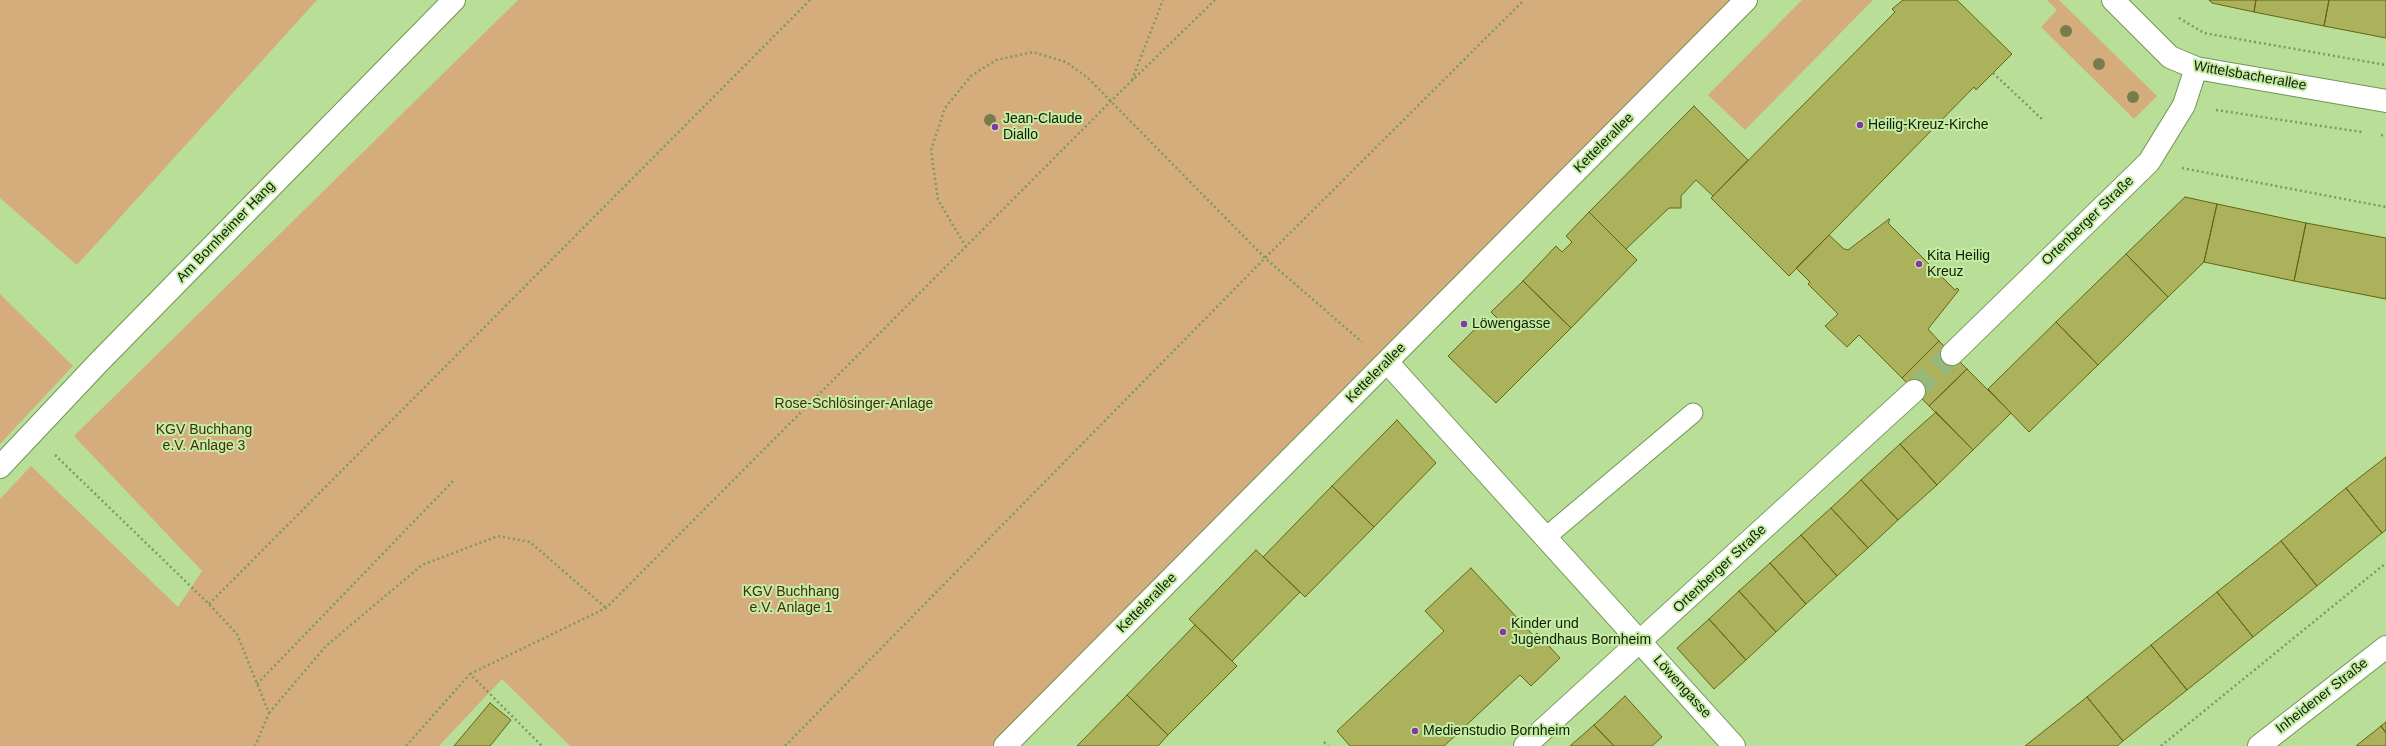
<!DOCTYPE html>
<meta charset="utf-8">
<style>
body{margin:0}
canvas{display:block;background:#b8de98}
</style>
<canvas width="2386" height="746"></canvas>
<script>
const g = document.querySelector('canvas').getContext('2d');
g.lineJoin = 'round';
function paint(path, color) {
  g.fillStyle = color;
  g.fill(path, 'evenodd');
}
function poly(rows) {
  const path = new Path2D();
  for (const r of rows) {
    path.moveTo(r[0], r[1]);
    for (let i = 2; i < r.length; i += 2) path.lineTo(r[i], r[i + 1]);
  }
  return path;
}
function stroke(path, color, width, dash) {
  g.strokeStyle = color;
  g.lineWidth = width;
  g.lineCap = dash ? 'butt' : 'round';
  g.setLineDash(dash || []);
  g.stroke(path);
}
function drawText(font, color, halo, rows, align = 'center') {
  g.font = font + ' Helvetica,sans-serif';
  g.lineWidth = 4;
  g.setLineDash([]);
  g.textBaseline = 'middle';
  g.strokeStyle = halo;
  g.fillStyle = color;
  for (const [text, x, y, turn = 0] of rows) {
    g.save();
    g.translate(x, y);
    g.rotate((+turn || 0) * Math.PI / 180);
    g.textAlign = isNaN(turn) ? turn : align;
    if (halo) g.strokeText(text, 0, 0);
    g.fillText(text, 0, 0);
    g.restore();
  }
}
paint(poly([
 [0,0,317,0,77,265,0,198],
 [518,0,1731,0,996,746,570,746,502,679,439,746,0,746,0,499,31,466,178,607,202,571,74,436],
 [1802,0,1873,0,1745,130,1708,95],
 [2047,0,2059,0,2157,96,2134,119,2041,27,2057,10],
 [0,294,73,366,0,444]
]), '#d5ad7d');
const building = poly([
 [1903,0,1957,0,2012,54,1976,90,1974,87,1789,276,1711,198,1895,12,1892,9,1903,0],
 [2209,0,2256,0,2254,12,2212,3,2209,0],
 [2256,0,2329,0,2324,26,2254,12,2256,0],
 [2329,0,2386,0,2386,38,2324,26,2329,0],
 [1694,106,1748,160,1713,196,1696,180,1681,196,1681,208,1669,208,1626,249,1589,212,1694,106],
 [2185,197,2217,204,2204,262,2168,297,2126,254,2185,197],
 [2217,204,2306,223,2294,281,2204,262,2217,204],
 [1589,212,1637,260,1571,328,1523,281,1556,246,1562,252,1572,242,1566,236,1589,212],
 [1889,219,1890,220,1888,223,1955,290,1957,288,1959,290,1928,329,1939,341,1902,378,1859,335,1847,347,1825,326,1838,314,1808,284,1810,282,1796,268,1829,235,1844,249,1848,250,1889,219],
 [2306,223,2386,238,2386,299,2294,281,2306,223],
 [2126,254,2168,297,2098,365,2056,322,2126,254],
 [1523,281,1571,328,1496,403,1448,356,1481,323,1487,328,1497,318,1491,312,1523,281],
 [2056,322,2098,365,2029,432,1988,389,2056,322],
 [1939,341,1967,369,1929,406,1902,378,1939,341],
 [1967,369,2011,413,1973,450,1929,406,1967,369],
 [1936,412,1973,450,1937,485,1900,444,1936,412],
 [1397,420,1436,463,1374,527,1332,486,1397,420],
 [1900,444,1937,485,1898,520,1861,480,1900,444],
 [2386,457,2386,530,2382,533,2346,488,2386,457],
 [1861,480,1898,520,1868,548,1831,508,1861,480],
 [1332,486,1374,527,1305,597,1263,557,1332,486],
 [2346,488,2382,533,2317,586,2281,541,2346,488],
 [1831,508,1868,548,1837,576,1801,535,1831,508],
 [1801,535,1837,576,1806,604,1770,563,1801,535],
 [2281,541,2317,586,2253,637,2217,592,2281,541],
 [1256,550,1300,592,1232,661,1189,619,1256,550],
 [1770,563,1806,604,1776,632,1739,591,1770,563],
 [1471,568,1534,636,1537,633,1560,658,1531,686,1520,675,1444,746,1350,746,1337,731,1444,631,1425,611,1471,568],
 [1739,591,1776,632,1746,660,1709,619,1739,591],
 [2217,592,2253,637,2187,690,2151,645,2217,592],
 [1709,619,1746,660,1714,689,1677,648,1709,619],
 [1195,625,1237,666,1168,735,1127,695,1195,625],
 [2151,645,2187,690,2123,741,2087,697,2151,645],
 [1127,695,1168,735,1158,746,1077,746,1127,695],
 [1625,696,1662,737,1652,746,1614,746,1594,725,1625,696],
 [2087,697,2123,741,2117,746,2025,746,2087,697],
 [490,703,511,720,490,746,454,746,490,703],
 [2386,722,2386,733,2381,726,2386,722],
 [1594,725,1614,746,1570,746,1594,725],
 [2381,726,2386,733,2386,746,2356,746,2381,726]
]);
paint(building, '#acb15b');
stroke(building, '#636610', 1);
stroke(poly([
 [1914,391,1952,354]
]), '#96b87a', 22, [22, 11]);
const service = poly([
 [1546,537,1693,413]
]);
const minor = poly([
 [2113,0,2170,57,2196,68,2386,101],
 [1952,354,2149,162,2184,105,2196,68],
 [1387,362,1734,746],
 [0,467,98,363,454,0],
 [1005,746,1746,0],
 [1525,746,1914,391],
 [2259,746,2386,647]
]);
stroke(service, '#729552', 21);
stroke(minor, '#729552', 24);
stroke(poly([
 [2179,18,2204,33,2386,65],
 [1993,73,2043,120],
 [1132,80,1163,0],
 [2216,110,2362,132],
 [2381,135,2386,136],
 [2182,168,2386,207],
 [966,247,938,200,931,150,945,108,971,76,996,60,1033,52,1066,62,1088,78,1265,258,1362,342],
 [55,455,209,604,237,634,269,713,255,746],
 [209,604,810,0],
 [470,674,606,608,1111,101,1215,0],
 [257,684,454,480],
 [269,713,326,646,422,565,498,536,530,542,606,608],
 [1324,742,1328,746],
 [406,746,470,674,542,746],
 [785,746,1265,258,1524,0],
 [2161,746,2386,563]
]), '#7c9962', 2.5, [2, 3]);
stroke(service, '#fff', 19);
stroke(minor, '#fff', 22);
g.fillStyle = '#787c4b';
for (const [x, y] of [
 [2066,31],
 [2099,64],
 [2133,97],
 [990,120]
]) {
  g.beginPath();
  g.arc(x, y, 6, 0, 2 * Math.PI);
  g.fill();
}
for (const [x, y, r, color] of [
 [1860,125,4,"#8238aa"],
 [995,127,4,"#8238aa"],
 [1919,264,4,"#8238aa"],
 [1464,324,4,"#8238aa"],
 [1503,632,4,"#8238aa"],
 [1415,731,4,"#8238aa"]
]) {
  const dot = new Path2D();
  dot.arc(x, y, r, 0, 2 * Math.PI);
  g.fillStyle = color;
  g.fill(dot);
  stroke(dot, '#c5eca5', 1.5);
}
drawText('14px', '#101e03', '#c5eca5', [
 ["Wittelsbacherallee",2250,76,10],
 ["Kettelerallee",1604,143,-45],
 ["Ortenberger Straße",2088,221,-44],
 ["Am Bornheimer Hang",226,232,-46],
 ["Kettelerallee",1376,373,-45],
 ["Ortenberger Straße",1720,569,-43],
 ["Kettelerallee",1147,603,-45],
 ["Löwengasse",1682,687,48],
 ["Inheidener Straße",2322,696,-38]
]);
drawText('14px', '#101e03', '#c5eca5', [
 ["Jean-Claude",1003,119],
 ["Diallo",1003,135],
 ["Heilig-Kreuz-Kirche",1868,125],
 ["Kita Heilig",1927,256],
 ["Kreuz",1927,272],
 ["Löwengasse",1472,324],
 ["Kinder und",1511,624],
 ["Jugendhaus Bornheim",1511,640],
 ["Medienstudio Bornheim",1423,731]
], 'left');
drawText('14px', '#432c0c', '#c5eca5', [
 ["Rose-Schlösinger-Anlage",854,404],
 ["KGV Buchhang",204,430],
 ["e.V. Anlage 3",204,446],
 ["KGV Buchhang",791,592],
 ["e.V. Anlage 1",791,608]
]);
</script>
